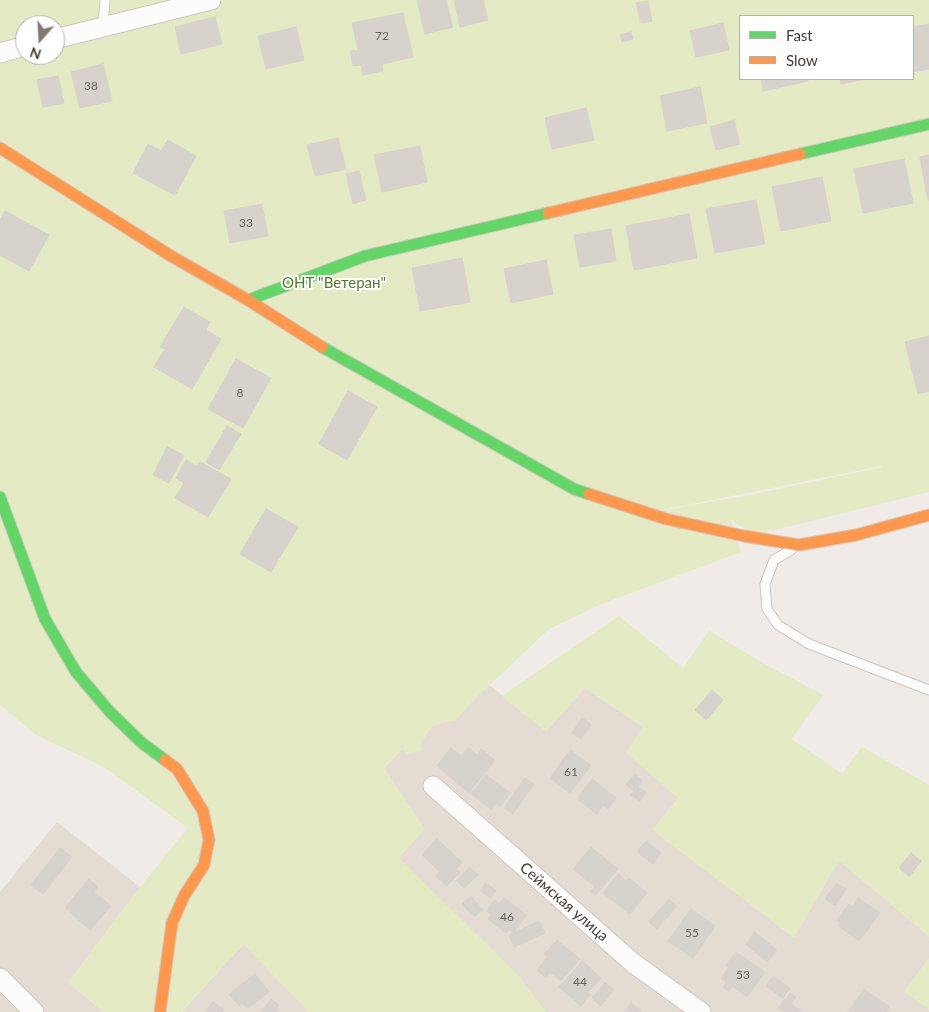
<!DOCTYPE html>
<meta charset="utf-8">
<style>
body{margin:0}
#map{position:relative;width:929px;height:1012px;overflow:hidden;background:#f0ebe6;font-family:Lato,sans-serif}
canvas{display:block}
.legend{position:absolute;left:739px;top:15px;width:175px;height:65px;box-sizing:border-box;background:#fff;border:1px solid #b5b0ad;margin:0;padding:6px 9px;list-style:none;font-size:15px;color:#453a33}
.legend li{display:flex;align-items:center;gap:10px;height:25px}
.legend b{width:25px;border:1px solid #b5b0ad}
.north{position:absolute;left:15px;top:15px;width:50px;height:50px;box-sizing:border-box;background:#fff;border:1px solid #b5b0ad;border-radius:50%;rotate:199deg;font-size:14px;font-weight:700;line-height:20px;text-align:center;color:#453a33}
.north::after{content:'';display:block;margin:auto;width:18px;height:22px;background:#817872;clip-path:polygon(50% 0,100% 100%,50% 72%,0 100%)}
</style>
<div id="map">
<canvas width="929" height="1012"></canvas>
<ul class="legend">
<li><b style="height:6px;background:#63d668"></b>Fast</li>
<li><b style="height:6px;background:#ff974d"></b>Slow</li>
</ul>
<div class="north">N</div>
</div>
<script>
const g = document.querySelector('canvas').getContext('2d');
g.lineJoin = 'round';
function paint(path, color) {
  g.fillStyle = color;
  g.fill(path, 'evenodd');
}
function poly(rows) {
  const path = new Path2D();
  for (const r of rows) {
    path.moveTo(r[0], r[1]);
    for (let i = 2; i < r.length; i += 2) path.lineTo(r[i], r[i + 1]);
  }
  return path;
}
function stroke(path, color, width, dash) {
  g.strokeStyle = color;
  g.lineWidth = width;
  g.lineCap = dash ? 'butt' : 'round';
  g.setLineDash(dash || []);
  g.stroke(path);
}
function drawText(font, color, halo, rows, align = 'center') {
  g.font = font + ' Lato,sans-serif';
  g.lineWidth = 4;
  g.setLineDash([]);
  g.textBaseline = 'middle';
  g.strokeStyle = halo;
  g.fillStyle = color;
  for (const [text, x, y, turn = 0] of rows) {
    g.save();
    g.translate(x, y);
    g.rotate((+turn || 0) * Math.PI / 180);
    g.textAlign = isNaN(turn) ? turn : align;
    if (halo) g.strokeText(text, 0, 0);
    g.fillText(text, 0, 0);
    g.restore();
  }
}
paint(poly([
 [709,631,766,665,823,695,791,739,842,774,862,747,929,785,929,1012,182,1012,231,957,404,800,384,768,476,674,546,731,585,688,643,727],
 [57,822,140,887,69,982,103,1012,0,1012,0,892]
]), '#e4dbd3');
paint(poly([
 [0,0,929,0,929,492,754,535,731,520,741,552,602,604,549,629,476,698,455,721,446,722,432,727,421,743,422,751,406,755,402,749,384,768,425,829,399,858,520,977,546,1012,308,1012,244,945,231,957,182,1012,103,1012,68,982,140,887,188,828,104,767,36,735,0,705],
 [740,16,913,16,913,79,740,79],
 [25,25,55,25,55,55,25,55],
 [882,467,759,493,637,515,882,466],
 [619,616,683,668,709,631,766,665,823,695,791,739,842,774,862,747,929,785,929,937,839,861,794,938,652,830,678,798,626,753,642,727,585,688,546,732,502,696],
 [929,958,929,1010,904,991]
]), '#e4eac4');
const building = poly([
 [417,0,446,0,453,27,425,34,417,0],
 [454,0,483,0,488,20,460,27,454,0],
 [648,1,652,21,641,23,636,3,648,1],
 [403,13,413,57,382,64,383,71,363,75,361,65,353,66,350,51,358,50,352,23,403,13],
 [215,17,222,44,181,54,175,27,215,17],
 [723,23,729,50,696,57,690,31,723,23],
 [929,24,929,69,913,72,913,27,929,24],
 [296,27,304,60,266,69,258,36,296,27],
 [631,32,633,39,622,42,620,35,631,32],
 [103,64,112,101,80,108,71,72,103,64],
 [58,76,64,103,43,107,37,80,58,76],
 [761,79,808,79,808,81,763,91,761,79],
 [840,79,866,79,841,84,840,79],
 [700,87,707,123,667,131,660,96,700,87],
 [586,108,594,140,552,149,545,118,586,108],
 [734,120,740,144,716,150,710,127,734,120],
 [338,138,346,169,315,176,307,145,338,138],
 [168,140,196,156,175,195,133,173,148,144,161,151,168,140],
 [420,146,427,182,382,192,374,155,420,146],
 [929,155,929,200,928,200,920,157,929,155],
 [904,159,913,203,863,213,854,169,904,159],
 [359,171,366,200,353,204,346,174,359,171],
 [822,177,831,221,781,231,772,187,822,177],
 [756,200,765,244,715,253,706,209,756,200],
 [262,204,268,236,230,243,224,211,262,204],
 [5,211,49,235,29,271,0,255,0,220,5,211],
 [689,214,697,258,634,270,626,226,689,214],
 [611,229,616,261,580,267,574,235,611,229],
 [462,258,470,302,420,311,412,268,462,258],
 [546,260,553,294,511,303,504,269,546,260],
 [184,307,210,322,206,330,221,339,192,389,154,367,165,349,160,347,184,307],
 [929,336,929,391,918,394,905,342,929,336],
 [236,359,271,378,243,428,208,409,236,359],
 [348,391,377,407,347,460,319,444,348,391],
 [227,426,241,434,219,470,206,462,227,426],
 [167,447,184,455,169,483,153,475,167,447],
 [186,460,197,466,200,462,231,479,208,517,175,498,184,483,176,478,186,460],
 [266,509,298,527,271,572,240,554,266,509],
 [712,690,723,700,706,720,695,710,712,690],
 [582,718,591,724,581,739,572,733,582,718],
 [468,747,477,755,481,749,495,760,469,793,437,766,451,748,461,756,468,747],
 [570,750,591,765,570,793,550,778,570,750],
 [634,774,642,780,638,787,646,792,640,801,631,795,634,791,626,785,634,774],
 [486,775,510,793,500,807,496,803,491,809,471,794,486,775],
 [525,778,534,784,513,814,504,808,525,778],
 [592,779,616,798,608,809,603,805,597,814,577,799,592,779],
 [437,839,462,862,456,869,460,873,447,886,436,876,440,872,422,855,437,839],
 [646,841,661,853,653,864,637,852,646,841],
 [591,847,618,869,596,895,591,891,595,887,573,869,591,847],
 [60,848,72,857,43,894,31,885,60,848],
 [911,853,921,861,909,877,899,868,911,853],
 [470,867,478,875,464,888,456,880,470,867],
 [618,874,626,881,629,878,647,893,630,914,603,893,618,874],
 [89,879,98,887,94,892,111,906,90,930,65,908,89,879],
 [486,883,496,891,490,898,480,890,486,883],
 [837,883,846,889,835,905,825,899,837,883],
 [471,896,483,910,474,917,462,904,471,896],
 [504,898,527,915,514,932,509,929,506,933,488,919,491,914,487,911,495,900,499,904,504,898],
 [858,898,880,913,859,941,838,926,840,923,837,920,849,904,853,906,858,898],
 [669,899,677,906,657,929,649,922,669,899],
 [691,909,715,926,693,958,668,941,691,909],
 [539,921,545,933,514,947,509,935,539,921],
 [755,932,777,950,767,962,746,944,755,932],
 [557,940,580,959,561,981,550,972,546,977,537,970,548,957,544,954,557,940],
 [736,952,765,972,747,997,732,986,729,992,723,987,726,982,721,978,729,967,726,965,736,952],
 [582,961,601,978,588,992,591,994,581,1006,559,987,582,961],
 [255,974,269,992,247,1009,242,1003,239,1006,229,994,255,974],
 [773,976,790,988,783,998,766,986,773,976],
 [605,983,614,990,601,1006,592,998,605,983],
 [864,989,890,1007,886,1012,848,1012,864,989],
 [790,993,796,997,791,1004,803,1012,783,1012,778,1008,790,993],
 [271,999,279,1005,276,1009,280,1012,261,1012,271,999],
 [213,1002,224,1010,222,1012,205,1012,213,1002],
 [631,1003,642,1012,624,1012,631,1003]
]);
paint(building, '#d8d2cd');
stroke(building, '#d8d1cc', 1);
const lane = poly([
 [103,27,105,0],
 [791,550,774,560,765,584,767,609,778,625,809,644,929,690]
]);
const street = poly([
 [55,39,211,0],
 [0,53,25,46],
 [433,786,633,963,701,1012],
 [0,978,34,1012]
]);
const fast = poly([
 [800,154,929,124],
 [248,300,365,256,548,213],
 [322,347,574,489,589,494],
 [0,497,45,619,76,672,110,712,142,743,165,760]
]);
const slow = poly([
 [0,148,171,256,248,300,322,347],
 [548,213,800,154],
 [589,494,666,519,744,536,799,545,856,535,929,515],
 [160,1012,172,923,184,896,204,865,209,840,203,811,177,769,165,760]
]);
stroke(lane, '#ccc7c2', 11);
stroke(street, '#ccc7c2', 21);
stroke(fast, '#d1c8be', 13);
stroke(slow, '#d1c8be', 13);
stroke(lane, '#fdfcfb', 9);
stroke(street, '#fdfcfb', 19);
stroke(fast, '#63d668', 11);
stroke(slow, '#ff974d', 11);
drawText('12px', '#6b625b', null, [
 ["72",382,36],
 ["38",91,86],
 ["33",246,223],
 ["8",240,393],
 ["61",571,772],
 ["46",507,917],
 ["55",692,933],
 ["53",743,975],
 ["44",580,982]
]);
drawText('15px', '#567924', '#fff', [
 ["ОНТ \"Ветеран\"",334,283]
]);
drawText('15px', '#453a33', '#fff', [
 ["Сеймская улица",564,902,41]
]);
</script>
